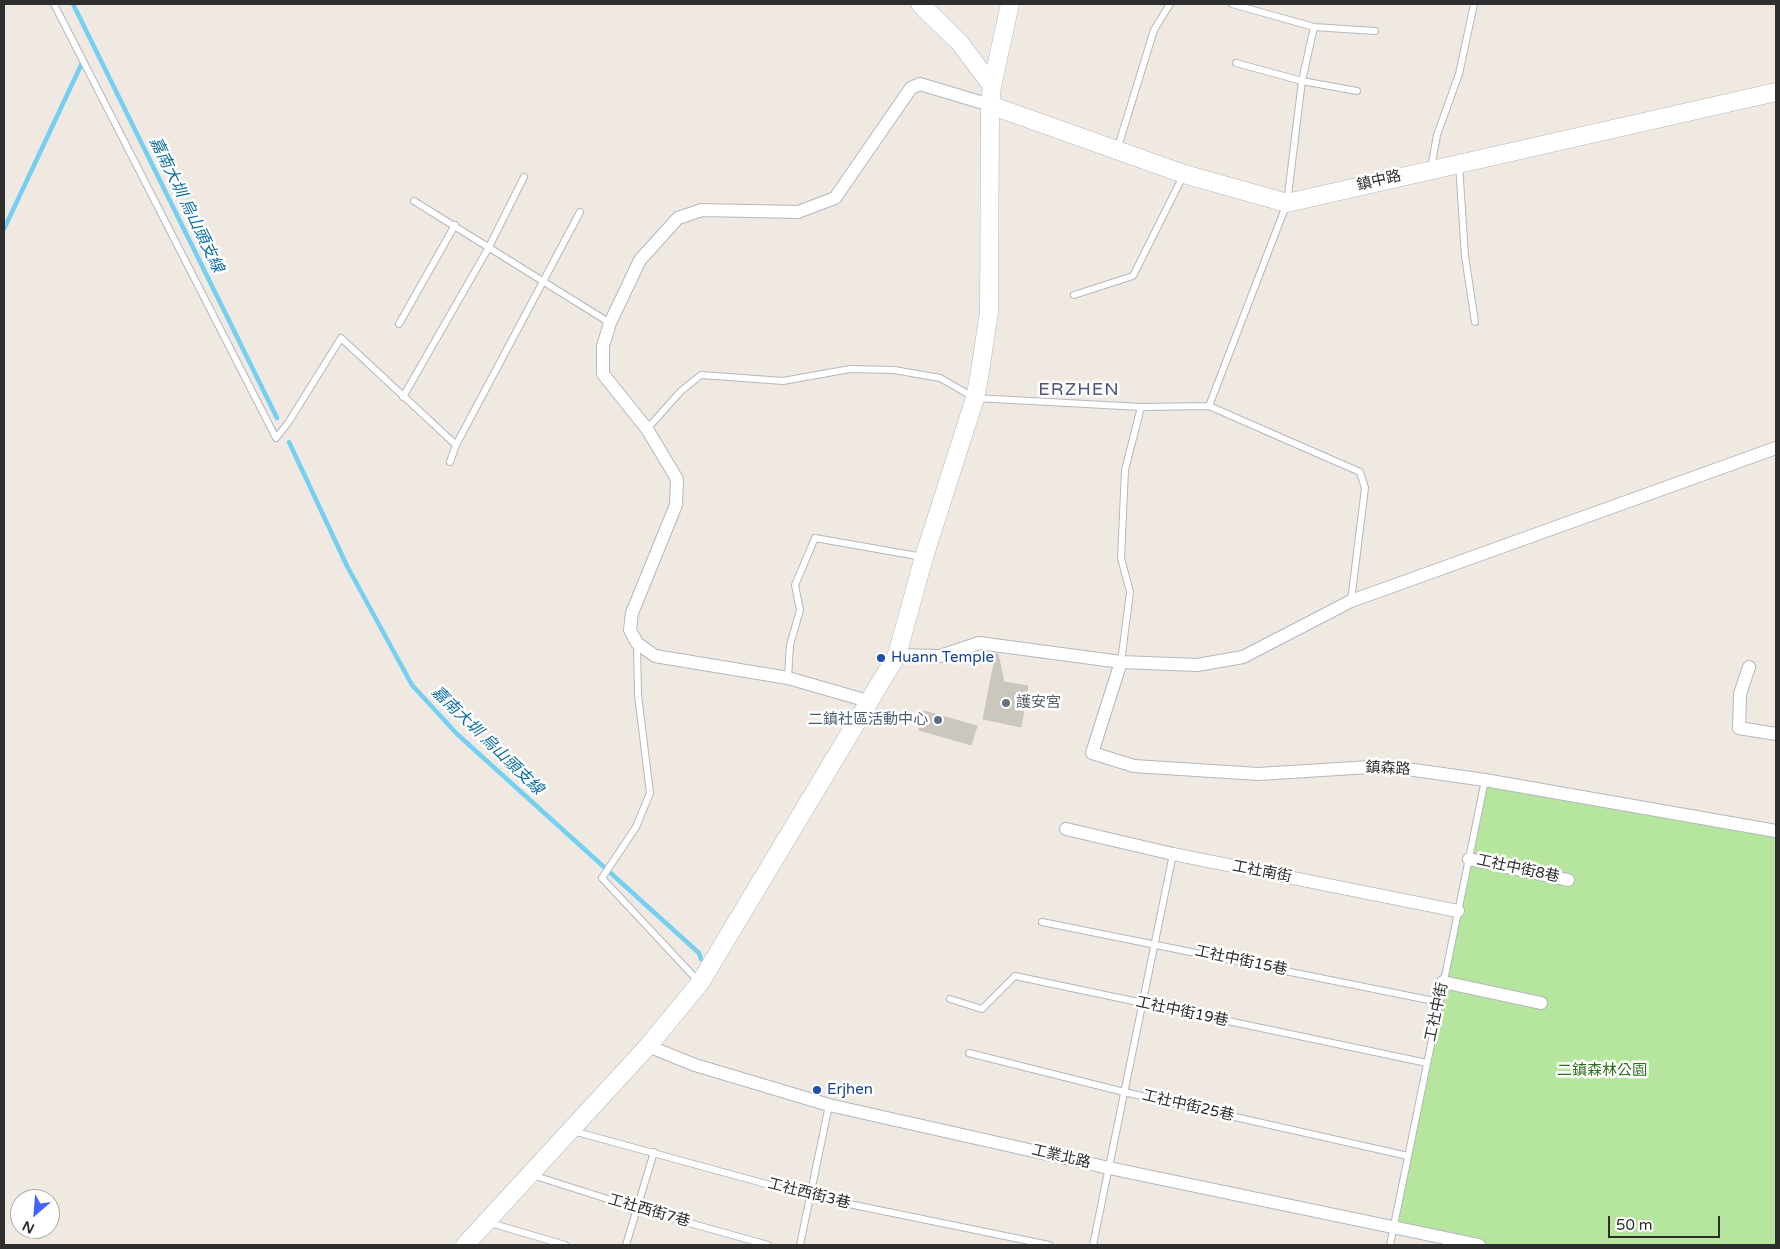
<!DOCTYPE html>
<meta charset="utf-8">
<style>
body{margin:0}
#map{position:relative;width:1780px;height:1249px;overflow:hidden;background:#efe9e1;font-family:"Varela Round",sans-serif}
canvas{display:block}
.frame{position:absolute;inset:0;border:5px solid #2e2e2e;pointer-events:none}
.north{position:absolute;left:10px;top:1189px;width:50px;height:50px;box-sizing:border-box;background:#fff;border:1px solid #ababab;border-radius:50%;rotate:207deg;font-size:14px;font-weight:700;line-height:20px;text-align:center;color:#2e2e2e}
.north::after{content:'';display:block;margin:auto;width:18px;height:22px;background:#4264fb;clip-path:polygon(50% 0,100% 100%,50% 72%,0 100%)}
.scale{position:absolute;left:1608px;top:1216px;width:112px;height:22px;box-sizing:border-box;border:2px solid #2e2e2e;border-top:0;padding-left:6px;font-size:15px;line-height:18px;white-space:nowrap;color:#2e2e2e;-webkit-text-stroke:4px #fff;paint-order:stroke}
</style>
<div id="map">
<canvas width="1780" height="1249"></canvas>
<div class="frame"></div>
<div class="north">N</div>
<div class="scale">50 m</div>
</div>
<script>
const g = document.querySelector('canvas').getContext('2d');
g.lineJoin = 'round';
function paint(path, color) {
  g.fillStyle = color;
  g.fill(path, 'evenodd');
}
function poly(rows) {
  const path = new Path2D();
  for (const r of rows) {
    path.moveTo(r[0], r[1]);
    for (let i = 2; i < r.length; i += 2) path.lineTo(r[i], r[i + 1]);
  }
  return path;
}
function stroke(path, color, width, dash) {
  g.strokeStyle = color;
  g.lineWidth = width;
  g.lineCap = dash ? 'butt' : 'round';
  g.setLineDash(dash || []);
  g.stroke(path);
}
function drawText(font, color, halo, rows, align = 'center') {
  g.font = font + ' "Varela Round","Noto Sans TC",sans-serif';
  g.lineWidth = 5;
  g.setLineDash([]);
  g.textBaseline = 'middle';
  g.strokeStyle = halo;
  g.fillStyle = color;
  for (const [text, x, y, turn = 0] of rows) {
    g.save();
    g.translate(x, y);
    g.rotate((+turn || 0) * Math.PI / 180);
    g.textAlign = isNaN(turn) ? turn : align;
    if (halo) g.strokeText(text, 0, 0);
    g.fillText(text, 0, 0);
    g.restore();
  }
}
paint(poly([
 [1485,780,1776,838,1776,1245,1476,1245,1393,1228]
]), '#b6e59e');
stroke(poly([
 [73,4,277,418],
 [4,229,83,61],
 [289,442,347,566,412,685,457,734,699,953,701,959]
]), '#75cff0', 4.5);
const building = poly([
 [996,654,998,654,1004,682,1028,686,1021,727,983,719,996,654],
 [924,711,977,726,971,745,919,730,924,711]
]);
paint(building, '#cbc7bf');
stroke(building, '#cbc5ba', 1);
const lane = poly([
 [54,4,276,438,288,423,341,338,456,445,450,462],
 [1232,4,1314,27,1375,31],
 [1236,63,1302,81,1357,91],
 [1117,150,1154,30,1170,4],
 [1459,164,1465,256,1475,322],
 [1431,168,1437,135,1459,74,1474,4],
 [414,201,610,323],
 [1074,295,1133,276,1183,176],
 [399,324,455,225],
 [403,397,489,247,524,177],
 [1209,406,1360,472,1365,488,1351,601],
 [647,429,681,391,701,375,783,381,850,369,894,370,940,378,975,398,1141,407,1209,406,1287,203,1302,81,1314,27],
 [456,445,580,212],
 [637,644,638,695,650,793,636,827,602,878,699,982],
 [1121,662,1130,592,1121,558,1125,470,1141,407],
 [788,678,790,645,800,610,795,585,815,538,923,557],
 [1042,922,1439,1002],
 [950,999,982,1009,1015,976,1427,1063],
 [969,1053,1124,1092,1408,1156],
 [573,1131,810,1196,1049,1245],
 [532,1175,639,1209,768,1245],
 [487,1222,565,1245],
 [626,1245,654,1152],
 [800,1245,829,1105],
 [1093,1245,1173,854],
 [1390,1245,1485,780]
]);
const street = poly([
 [897,655,940,656,979,643,1121,662,1197,665,1243,657,1351,601,1776,448],
 [1121,662,1092,753,1134,766,1258,774,1386,766,1485,780,1776,831],
 [1749,667,1740,694,1739,728,1776,734],
 [868,701,788,678,655,656,637,643,630,630,632,613,676,505,677,479,647,429,603,374,603,346,610,323,640,260,678,218,702,210,798,212,835,198,911,88,920,84,990,105],
 [1066,829,1173,854,1458,911],
 [1469,859,1568,880],
 [1443,982,1541,1003],
 [648,1046,695,1065,829,1105,1109,1168,1479,1245]
]);
const secondary = poly([
 [920,4,960,43,992,86],
 [990,105,1184,174,1287,203,1776,92],
 [465,1245,648,1046,700,983,897,655,924,557,975,398,979,378,989,312,990,105,992,86,1010,4]
]);
stroke(lane, '#b4b7c1', 8);
stroke(street, '#b4b7c1', 14);
stroke(secondary, '#b4b7c1', 19);
stroke(lane, '#fff', 6);
stroke(street, '#fff', 12);
stroke(secondary, '#fff', 18);
for (const [x, y, r, color] of [
 [881,658,5,"#1a4fb4"],
 [1006,703,5,"#6b7280"],
 [938,720,5,"#5c6f8a"],
 [817,1090,5,"#1a4fb4"]
]) {
  const dot = new Path2D();
  dot.arc(x, y, r, 0, 2 * Math.PI);
  g.fillStyle = color;
  g.fill(dot);
  stroke(dot, '#fff', 2);
}
drawText('15px', '#2e2e2e', '#fff', [
 ["鎮中路",1379,181,-13],
 ["鎮森路",1388,769,3],
 ["工社中街8巷",1518,869,12],
 ["工社南街",1262,872,11],
 ["工社中街15巷",1241,961,12],
 ["工社中街19巷",1182,1012,12],
 ["工社中街",1437,1012,-78],
 ["工社中街25巷",1188,1106,13],
 ["工業北路",1061,1157,13],
 ["工社西街3巷",809,1194,14],
 ["工社西街7巷",649,1211,16]
]);
drawText('15px', '#164399', '#fff', [
 ["Huann Temple",891,658],
 ["Erjhen",827,1090]
], 'left');
drawText('15px', '#5b616d', '#fff', [
 ["護安宮",1016,703]
], 'left');
drawText('15px', '#4e5e75', '#fff', [
 ["二鎮社區活動中心",928,720]
], 'right');
drawText('15px', '#2c6e1b', '#fff', [
 ["二鎮森林公園",1602,1071]
]);
drawText('italic 16px', '#0d6fa3', '#fff', [
 ["嘉南大圳 烏山頭支線",186,205,64],
 ["嘉南大圳 烏山頭支線",487,741,44]
]);
g.letterSpacing = '1px';
drawText('18px', '#4d5680', '#fff', [
 ["ERZHEN",1079,390]
]);
g.letterSpacing = '0px';
</script>
